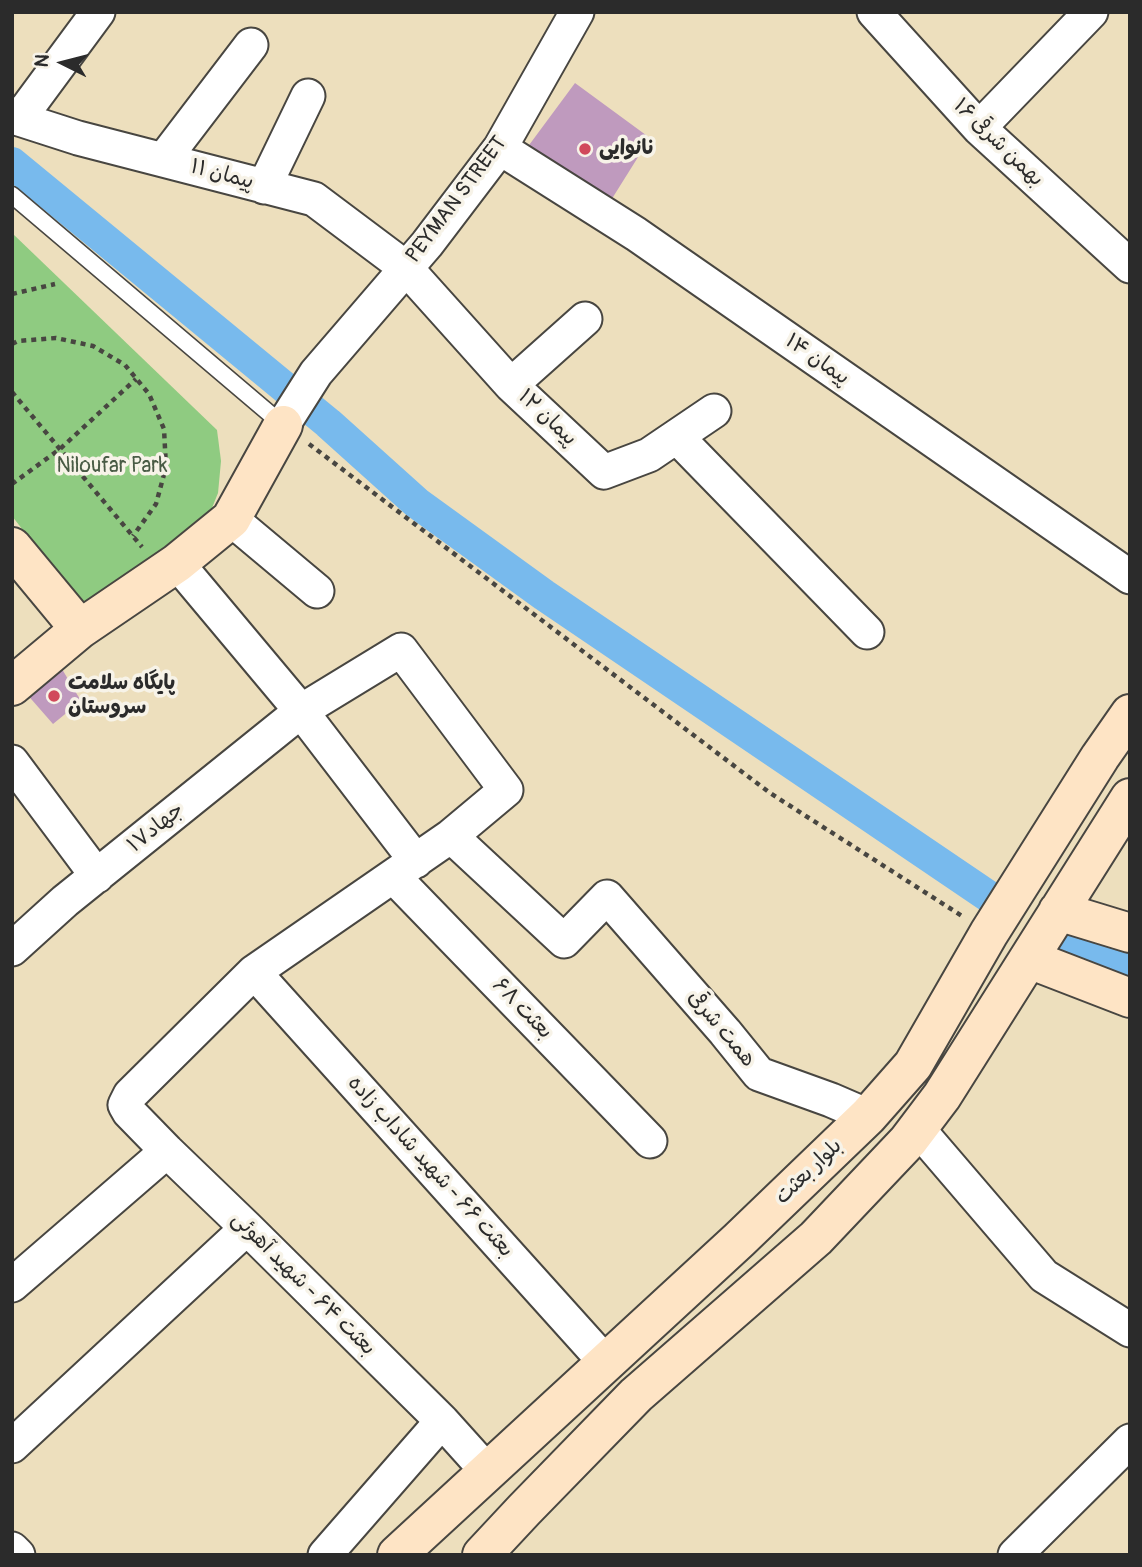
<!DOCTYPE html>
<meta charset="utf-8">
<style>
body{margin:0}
#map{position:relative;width:1142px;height:1567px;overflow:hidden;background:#eddfbd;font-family:Pangolin,sans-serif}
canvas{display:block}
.frame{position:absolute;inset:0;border:14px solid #2b2b2b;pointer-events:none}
.north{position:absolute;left:28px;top:28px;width:70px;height:70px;-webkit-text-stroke:5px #f7f3e8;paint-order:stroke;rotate:276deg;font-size:19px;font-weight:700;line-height:28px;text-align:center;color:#2b2b2b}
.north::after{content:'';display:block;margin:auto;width:24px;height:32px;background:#2b2b2b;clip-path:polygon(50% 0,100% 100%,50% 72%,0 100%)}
</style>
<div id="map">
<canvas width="1142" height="1567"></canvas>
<div class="frame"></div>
<div class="north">N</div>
</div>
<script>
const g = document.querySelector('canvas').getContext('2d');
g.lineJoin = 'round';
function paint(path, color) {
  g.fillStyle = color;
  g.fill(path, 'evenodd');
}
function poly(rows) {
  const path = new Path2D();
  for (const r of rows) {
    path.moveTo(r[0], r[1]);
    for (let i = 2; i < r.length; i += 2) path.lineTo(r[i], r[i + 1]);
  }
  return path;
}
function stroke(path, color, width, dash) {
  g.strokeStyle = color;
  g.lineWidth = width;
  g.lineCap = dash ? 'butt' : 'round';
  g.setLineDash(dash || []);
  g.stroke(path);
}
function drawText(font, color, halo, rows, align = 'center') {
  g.font = font + ' Pangolin,"Playpen Sans Arabic",sans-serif';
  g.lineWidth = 7;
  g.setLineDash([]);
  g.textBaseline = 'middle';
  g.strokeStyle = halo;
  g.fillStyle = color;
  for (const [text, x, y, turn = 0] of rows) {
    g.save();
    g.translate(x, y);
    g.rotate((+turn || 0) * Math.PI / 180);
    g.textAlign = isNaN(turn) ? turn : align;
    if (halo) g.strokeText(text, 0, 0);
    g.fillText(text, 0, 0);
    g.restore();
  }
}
paint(poly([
 [12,233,217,430,221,461,218,493,206,523,84,609,12,516]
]), '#8fcb81');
stroke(poly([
 [12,163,328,423,417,503,544,595,988,896],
 [1045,932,1097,955,1130,962]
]), '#78baed', 32);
paint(poly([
 [575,83,650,138,603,213,518,160],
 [59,664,81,701,53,724,25,692]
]), '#bf9abe');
const lane = poly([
 [12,195,283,425]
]);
const street = poly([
 [874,12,979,128,1130,266],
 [12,114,19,119,78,138,314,199,406,268,511,385,604,472,649,455,714,411],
 [19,119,98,12],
 [979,128,1091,12],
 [500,148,636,234,1130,577],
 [164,159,251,45],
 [264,187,308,96],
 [511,385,585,319],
 [283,425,316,373,427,244,500,148,577,12],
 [677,437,867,632],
 [231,519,317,591],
 [177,563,301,711,416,861],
 [12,762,97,876],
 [451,836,254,972,130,1095,125,1105,129,1112,167,1151,247,1228,442,1421,487,1471],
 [393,876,650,1141],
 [12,949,65,901,301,711,401,650,506,790,451,836,564,941,607,897,725,1032,759,1074,831,1100,868,1116],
 [254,972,606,1363],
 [918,1129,1044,1276,1130,1330],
 [12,1285,167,1151],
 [12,1446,247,1228],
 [12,1549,18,1555],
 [325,1555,442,1421],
 [1015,1555,1130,1441]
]);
const secondary = poly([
 [12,547,80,629],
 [12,686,80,629,177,563,231,519,283,425],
 [1058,911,1130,933],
 [1029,959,1130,998],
 [397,1555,739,1240,868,1116,913,1065,989,933,1100,757,1130,714],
 [482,1555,524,1510,636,1395,816,1238,908,1141,942,1096,1130,798]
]);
stroke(lane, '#484641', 19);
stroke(street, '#484641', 37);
stroke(secondary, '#484641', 42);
stroke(poly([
 [12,294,55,284],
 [12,344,18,341,56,338,93,346,125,365,149,394,164,429,166,467,156,504,133,536],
 [12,392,142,547],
 [309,444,770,793,962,916],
 [12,484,60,449,136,379]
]), '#484641', 4.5, [5, 5]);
stroke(lane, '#fff', 16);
stroke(street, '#fff', 33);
stroke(secondary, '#fee4c5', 38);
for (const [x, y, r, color] of [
 [585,149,7,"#d1495b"],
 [54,696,7,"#d1495b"]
]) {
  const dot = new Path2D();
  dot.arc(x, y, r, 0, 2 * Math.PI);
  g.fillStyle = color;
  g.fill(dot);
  stroke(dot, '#f7f3e8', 2.5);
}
drawText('21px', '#2b2b2b', '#f7f3e8', [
 ["بهمن شرقی ۱۶",998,143,44],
 ["پیمان ۱۱",222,175,15],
 ["PEYMAN STREET",457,200,-53],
 ["پیمان ۱۴",817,360,35],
 ["پیمان ۱۲",547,418,43],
 ["جهاد۱۷",156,828,-39],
 ["بعثت ۶۸",522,1009,46],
 ["همت شرقی",721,1029,50],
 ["بعثت ۶۶ - شهید شاداب زاده",430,1167,48],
 ["بلوار بعثت",809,1172,-44],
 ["بعثت ۶۴ - شهید آهوئی",303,1284,45]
]);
drawText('bold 21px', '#2b2b2b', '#f7f3e8', [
 ["نانوایی",599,149],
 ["پایگاه سلامت",68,684],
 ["سروستان",68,708]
], 'left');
drawText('21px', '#495b45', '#f7f3e8', [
 ["Niloufar Park",112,467]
]);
</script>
